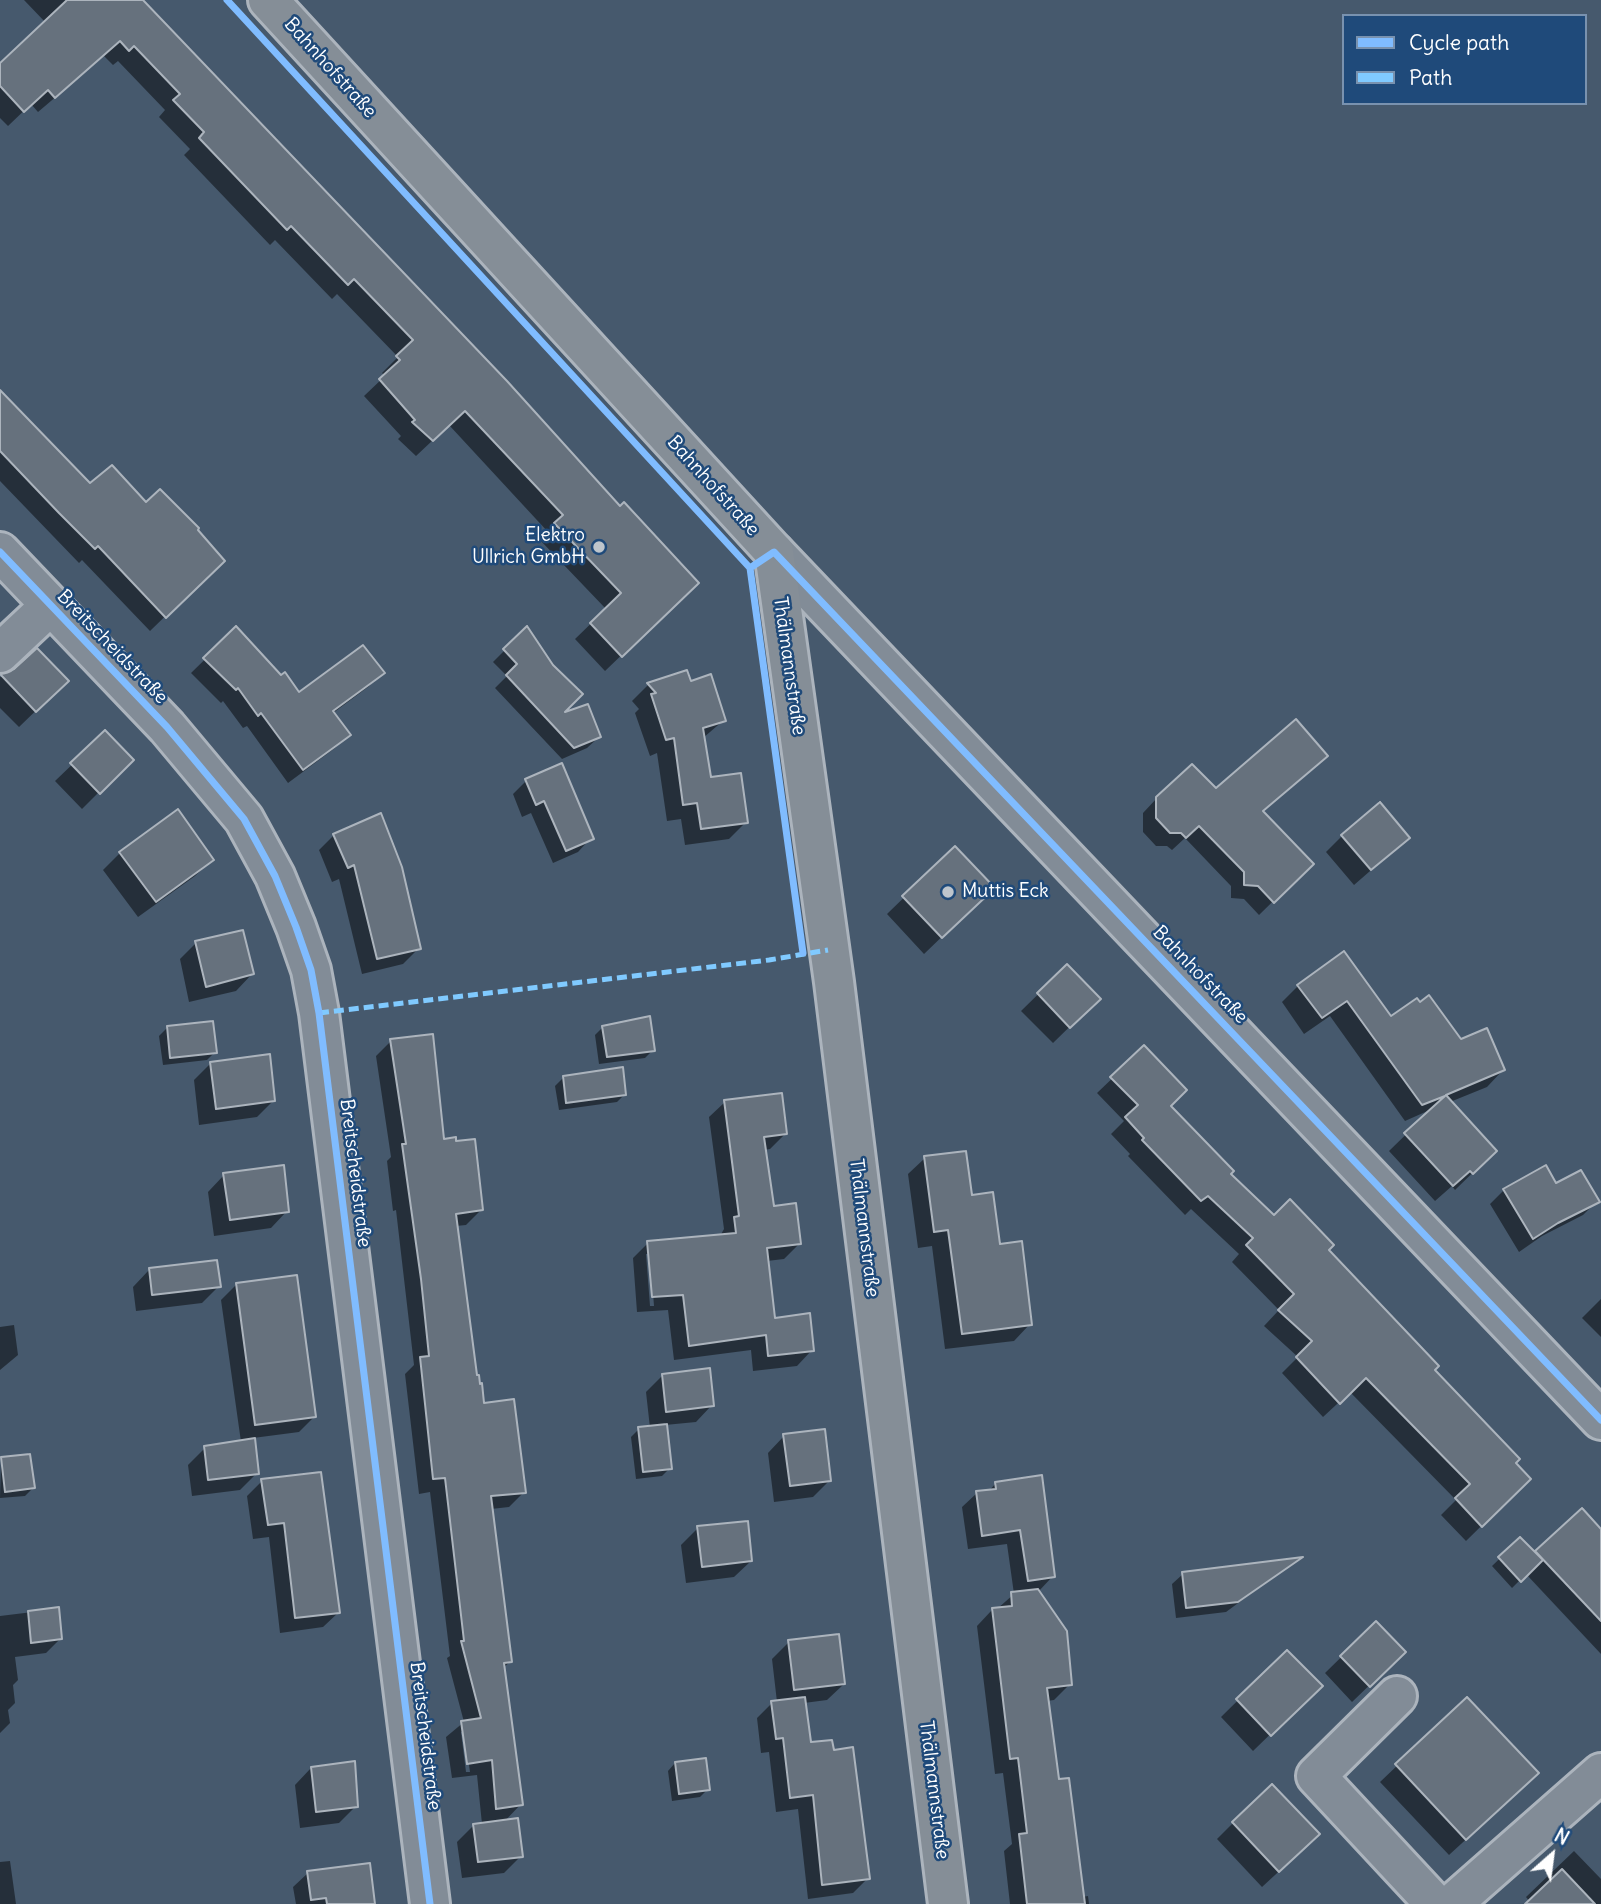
<!DOCTYPE html>
<meta charset="utf-8">
<style>
body{margin:0}
#map{position:relative;width:1601px;height:1904px;overflow:hidden;background:#46596d;font-family:Delius,sans-serif}
canvas{display:block}
.legend{position:absolute;left:1342px;top:14px;width:245px;height:91px;box-sizing:border-box;background:#1f4a7a;border:2px solid #7992af;margin:0;padding:9px 12px;list-style:none;font-size:21px;color:#fff}
.legend li{display:flex;align-items:center;gap:14px;height:35px}
.legend b{width:35px;border:2px solid #7992af}
.north{position:absolute;left:1517px;top:1820px;width:70px;height:70px;-webkit-text-stroke:5px #1f4a7a;paint-order:stroke;rotate:28deg;font-size:19px;font-weight:700;line-height:28px;text-align:center;color:#fff}
.north::after{content:'';display:block;margin:auto;width:24px;height:32px;background:#fff;clip-path:polygon(50% 0,100% 100%,50% 72%,0 100%)}
</style>
<div id="map">
<canvas width="1601" height="1904"></canvas>
<ul class="legend">
<li><b style="height:9px;background:#80bcff"></b>Cycle path</li>
<li><b style="height:9px;background:#80caff"></b>Path</li>
</ul>
<div class="north">N</div>
</div>
<script>
const g = document.querySelector('canvas').getContext('2d');
g.lineJoin = 'round';
function paint(path, color) {
  g.fillStyle = color;
  g.fill(path, 'evenodd');
}
function poly(rows) {
  const path = new Path2D();
  for (const r of rows) {
    path.moveTo(r[0], r[1]);
    for (let i = 2; i < r.length; i += 2) path.lineTo(r[i], r[i + 1]);
  }
  return path;
}
function stroke(path, color, width, dash) {
  g.strokeStyle = color;
  g.lineWidth = width;
  g.lineCap = dash ? 'butt' : 'round';
  g.setLineDash(dash || []);
  g.stroke(path);
}
function drawText(font, color, halo, rows, align = 'center') {
  g.font = font + ' Delius,sans-serif';
  g.lineWidth = 5;
  g.setLineDash([]);
  g.textBaseline = 'middle';
  g.strokeStyle = halo;
  g.fillStyle = color;
  for (const [text, x, y, turn = 0] of rows) {
    g.save();
    g.translate(x, y);
    g.rotate((+turn || 0) * Math.PI / 180);
    g.textAlign = isNaN(turn) ? turn : align;
    if (halo) g.strokeText(text, 0, 0);
    g.fillText(text, 0, 0);
    g.restore();
  }
}
paint(poly([
 [24,0,142,0,681,598,605,671,575,639,606,609,540,540,548,532,449,425,416,456,398,439,401,436,364,396,385,376,382,373,398,357,337,294,332,299,275,240,270,245,184,155,190,149,159,117,165,110,118,61,113,65,104,56,38,112,31,104,8,126,0,118,0,66,46,23],
 [0,391,90,486,146,505,222,561,150,631,82,560,79,563,0,481],
 [527,628,559,716,599,737,587,748,562,759,495,688,507,676,493,662],
 [236,629,299,694,382,673,368,687,333,713,348,734,335,748,288,783,247,726,243,728,223,701,221,703,191,673],
 [15,671,50,697,19,727,0,708,0,677],
 [686,672,690,683,724,720,703,738,710,779,746,822,729,839,685,845,681,819,667,821,657,753,650,756,635,713,639,709,632,701,648,685],
 [105,733,131,760,82,809,55,781],
 [1312,769,1262,812,1311,864,1259,915,1244,899,1231,898,1231,886,1185,838,1172,850,1167,846,1156,846,1143,832,1143,813,1157,798,1216,791],
 [526,781,591,838,578,852,553,863,531,813,522,817,513,794],
 [178,812,212,860,195,876,138,917,103,870,120,853],
 [334,835,419,948,403,964,362,974,339,879,332,882,319,850],
 [1342,836,1408,838,1354,885,1326,852],
 [955,848,976,904,924,954,887,914],
 [196,943,252,974,236,991,189,1002,180,959],
 [1344,953,1391,1019,1419,1004,1461,1041,1503,1070,1487,1087,1450,1102,1495,1151,1455,1190,1452,1186,1435,1201,1389,1151,1432,1109,1405,1121,1330,1016,1304,1034,1282,1002,1298,986],
 [1067,966,1098,999,1053,1043,1021,1011],
 [603,1027,653,1050,645,1058,599,1064,595,1035],
 [167,1028,215,1052,207,1060,163,1065,159,1036],
 [391,1041,443,1141,482,1209,466,1225,456,1226,475,1377,482,1405,524,1492,509,1507,491,1509,511,1661,503,1668,521,1804,504,1822,521,1856,504,1873,462,1878,457,1842,474,1825,482,1824,477,1775,452,1778,446,1737,464,1722,447,1658,450,1656,430,1492,419,1494,405,1374,414,1365,396,1210,393,1211,387,1161,391,1157,376,1056],
 [461,1732,464,1732,470,1772,466,1772],
 [1144,1048,1169,1107,1229,1174,1274,1217,1326,1250,1529,1479,1466,1541,1441,1515,1456,1500,1350,1392,1323,1417,1282,1373,1298,1357,1264,1326,1279,1310,1232,1262,1239,1254,1191,1209,1185,1215,1128,1156,1130,1154,1111,1134,1124,1121,1097,1093],
 [211,1063,274,1100,257,1117,199,1125,194,1080],
 [563,1078,625,1094,617,1102,559,1110,555,1086],
 [725,1102,785,1134,770,1149,764,1150,773,1208,799,1244,784,1259,767,1261,773,1319,812,1350,797,1366,753,1371,751,1350,674,1360,668,1310,637,1312,633,1258,648,1243,720,1236,724,1229,709,1117],
 [646,1254,650,1254,654,1306,650,1306],
 [925,1158,970,1197,998,1246,1030,1324,1014,1341,945,1349,932,1246,918,1248,908,1174],
 [224,1175,287,1211,271,1228,214,1236,208,1192],
 [1555,1185,1597,1201,1583,1215,1542,1236,1519,1252,1490,1204,1504,1190],
 [149,1270,219,1286,202,1303,136,1311,133,1287],
 [237,1284,315,1416,299,1432,253,1438,257,1473,240,1490,192,1496,188,1465,205,1448,241,1442,221,1300],
 [1601,1299,1601,1337,1582,1318],
 [14,1325,18,1355,0,1370,0,1327],
 [663,1375,712,1405,696,1422,665,1425,670,1468,662,1476,636,1479,631,1437,639,1429,650,1428,646,1392],
 [784,1436,830,1480,813,1497,774,1502,768,1453],
 [1,1459,33,1488,25,1496,0,1498],
 [262,1481,339,1612,323,1627,280,1633,269,1537,253,1539,247,1496],
 [996,1483,1053,1576,1038,1592,1070,1684,1054,1700,1047,1701,1057,1781,1082,1897,1088,1896,1089,1904,1010,1904,1004,1851,1012,1844,1003,1773,995,1774,977,1626,992,1610,997,1609,1014,1594,1007,1544,968,1549,962,1507,977,1493,988,1492],
 [1582,1511,1601,1531,1601,1654,1526,1574,1512,1588,1492,1566,1520,1539,1535,1555],
 [698,1528,751,1561,734,1577,686,1583,681,1545],
 [1298,1559,1226,1612,1176,1618,1172,1584,1183,1574],
 [57,1609,61,1638,46,1653,15,1657,18,1680,13,1685,15,1703,8,1710,10,1723,0,1733,0,1616],
 [1376,1623,1404,1652,1352,1702,1325,1673],
 [789,1642,844,1684,827,1700,804,1703,809,1744,868,1878,853,1893,808,1899,798,1809,776,1812,769,1752,761,1753,757,1718,772,1703,777,1702,772,1659],
 [1287,1652,1320,1686,1253,1751,1221,1717],
 [1467,1699,1521,1789,1449,1855,1380,1782],
 [675,1763,708,1789,700,1797,672,1801,668,1771],
 [311,1768,356,1806,339,1823,300,1828,295,1785],
 [1233,1823,1301,1851,1262,1887,1217,1839],
 [1574,1851,1601,1879,1601,1904,1528,1904,1530,1902,1526,1897],
 [10,1861,16,1904,0,1904,0,1862],
 [308,1873,373,1904,296,1904,293,1887]
]), '#0007');
const building = poly([
 [67,0,143,0,507,381,620,506,624,502,699,583,622,657,590,623,621,593,554,523,563,515,465,411,433,441,412,422,415,420,379,379,400,360,396,356,413,340,354,279,348,285,291,226,287,230,199,138,204,132,173,100,180,94,134,46,129,51,120,41,55,98,48,90,24,112,0,86,0,63,67,0],
 [0,390,90,483,112,465,146,502,160,489,199,528,198,530,225,561,166,618,98,546,95,549,59,513,0,451,0,390],
 [236,626,281,675,285,672,299,692,363,645,385,673,333,711,351,735,303,770,261,713,258,716,238,688,236,690,203,658,236,626],
 [527,626,553,665,583,694,565,712,588,704,601,737,574,748,506,675,517,664,503,649,527,626],
 [37,648,69,681,36,712,0,674,14,669,37,648],
 [687,670,691,681,711,674,726,721,703,728,711,777,741,773,748,823,701,829,697,803,683,805,674,738,666,740,651,694,656,693,647,683,687,670],
 [1296,719,1328,756,1263,811,1314,864,1274,903,1258,886,1244,885,1244,872,1199,826,1186,838,1181,833,1170,833,1156,818,1156,797,1192,764,1216,788,1296,719],
 [105,730,134,760,100,794,70,763,105,730],
 [562,763,594,839,566,851,544,801,536,805,525,779,562,763],
 [1380,802,1410,838,1371,870,1341,835,1380,802],
 [178,809,214,860,156,902,119,852,178,809],
 [381,813,402,867,421,949,377,959,354,865,348,868,333,834,381,813],
 [955,846,995,888,942,938,902,896,955,846],
 [243,930,254,974,206,987,195,941,243,930],
 [1344,951,1391,1016,1417,998,1420,1002,1429,995,1461,1039,1487,1028,1505,1070,1446,1095,1497,1151,1473,1174,1470,1171,1453,1186,1404,1133,1445,1096,1422,1105,1347,1001,1322,1018,1297,985,1344,951],
 [1067,964,1101,999,1070,1028,1037,993,1067,964],
 [650,1016,655,1051,607,1057,602,1026,650,1016],
 [213,1021,217,1053,170,1058,167,1026,213,1021],
 [433,1034,444,1139,456,1137,456,1141,475,1139,483,1210,456,1214,477,1375,479,1375,480,1384,482,1383,484,1403,514,1399,526,1493,491,1496,512,1662,504,1663,523,1805,496,1809,492,1760,467,1764,461,1721,481,1718,461,1641,464,1641,445,1478,433,1479,420,1357,429,1356,421,1279,402,1144,406,1144,390,1039,433,1034],
 [1144,1045,1187,1090,1171,1106,1234,1171,1231,1174,1274,1215,1290,1199,1334,1245,1329,1250,1439,1366,1435,1370,1520,1459,1516,1463,1531,1479,1482,1527,1455,1498,1470,1484,1366,1378,1340,1404,1296,1357,1312,1341,1278,1310,1294,1294,1246,1245,1253,1238,1208,1196,1201,1201,1142,1140,1144,1138,1125,1117,1138,1105,1110,1077,1144,1045],
 [270,1054,275,1101,216,1109,210,1062,270,1054],
 [623,1067,626,1095,566,1103,563,1076,623,1067],
 [782,1093,787,1134,764,1137,774,1206,796,1203,801,1244,767,1248,775,1318,810,1313,814,1351,768,1356,766,1335,689,1346,683,1295,652,1297,647,1241,736,1233,734,1217,739,1216,724,1100,782,1093],
 [966,1151,972,1195,993,1192,1000,1244,1022,1241,1032,1325,962,1334,948,1230,934,1232,924,1156,966,1151],
 [284,1165,289,1212,230,1220,223,1173,284,1165],
 [1546,1165,1556,1183,1581,1170,1600,1202,1558,1223,1533,1239,1503,1189,1546,1165],
 [217,1260,221,1287,152,1295,149,1268,217,1260],
 [297,1275,316,1417,255,1425,236,1283,297,1275],
 [710,1368,714,1406,666,1412,662,1374,710,1368],
 [667,1424,672,1469,643,1472,638,1427,667,1424],
 [825,1429,831,1481,790,1486,783,1434,825,1429],
 [255,1438,259,1474,208,1480,204,1446,255,1438],
 [30,1454,35,1488,5,1492,1,1457,30,1454],
 [321,1472,340,1613,295,1618,284,1523,268,1525,261,1479,321,1472],
 [1042,1475,1055,1577,1028,1581,1020,1530,982,1536,976,1491,996,1489,995,1482,1042,1475],
 [1582,1508,1601,1529,1601,1621,1535,1551,1582,1508],
 [748,1521,752,1561,702,1567,697,1526,748,1521],
 [1520,1537,1543,1560,1521,1582,1498,1557,1520,1537],
 [1303,1557,1238,1602,1186,1608,1182,1572,1303,1557],
 [1038,1589,1067,1631,1072,1685,1047,1688,1059,1779,1069,1778,1085,1904,1027,1904,1019,1834,1027,1833,1018,1758,1010,1759,992,1608,1012,1606,1011,1592,1038,1589],
 [59,1607,62,1639,31,1643,28,1611,59,1607],
 [1376,1621,1406,1652,1370,1687,1340,1656,1376,1621],
 [839,1634,845,1684,794,1690,788,1640,839,1634],
 [1287,1650,1323,1686,1271,1736,1236,1699,1287,1650],
 [805,1697,811,1742,832,1740,834,1750,853,1747,870,1879,822,1885,813,1795,790,1798,783,1738,776,1739,771,1701,805,1697],
 [1467,1697,1539,1773,1466,1840,1395,1764,1467,1697],
 [706,1758,710,1790,679,1794,675,1762,706,1758],
 [355,1761,358,1807,316,1812,311,1767,355,1761],
 [1272,1784,1320,1834,1279,1872,1232,1822,1272,1784],
 [518,1818,523,1857,478,1862,473,1824,518,1818],
 [370,1863,375,1904,327,1904,326,1898,311,1900,307,1871,370,1863],
 [1562,1869,1595,1904,1525,1904,1562,1869]
]);
paint(building, '#66717d');
stroke(building, '#acb4bd', 2);
const minor = poly([
 [0,552,167,727,244,819,275,876,296,927,311,970,319,1013,430,1904],
 [774,552,1601,1420],
 [0,653,50,606],
 [1397,1696,1316,1776,1435,1904],
 [1452,1904,1601,1773]
]);
const major = poly([
 [268,0,774,552,834,982,948,1904]
]);
stroke(minor, '#acb4bd', 44);
stroke(major, '#acb4bd', 44);
stroke(minor, '#828c97', 38);
stroke(major, '#858e97', 38);
stroke(poly([
 [319,1013,769,960,828,950]
]), '#80caff', 5, [10, 5]);
stroke(poly([
 [227,0,750,568,774,552,1601,1420],
 [0,552,167,727,244,819,275,876,296,927,311,970,319,1013,430,1904],
 [750,568,803,953]
]), '#80bcff', 7);
for (const [x, y, r, color] of [
 [599,547,7,"#bec5cc"],
 [948,892,7,"#bec5cc"]
]) {
  const dot = new Path2D();
  dot.arc(x, y, r, 0, 2 * Math.PI);
  g.fillStyle = color;
  g.fill(dot);
  stroke(dot, '#1f4a7a', 2.5);
}
drawText('19px', '#fff', '#1f4a7a', [
 ["Bahnhofstraße",330,68,48],
 ["Bahnhofstraße",713,486,48],
 ["Breitscheidstraße",112,647,46],
 ["Thälmannstraße",789,666,82],
 ["Bahnhofstraße",1200,975,46],
 ["Breitscheidstraße",355,1173,83],
 ["Thälmannstraße",864,1228,83],
 ["Breitscheidstraße",425,1736,83],
 ["Thälmannstraße",934,1790,83]
]);
drawText('19px', '#fff', '#1f4a7a', [
 ["Elektro",585,536],
 ["Ullrich GmbH",585,558],
 ["Muttis Eck",962,892,"left"]
], 'right');
</script>
